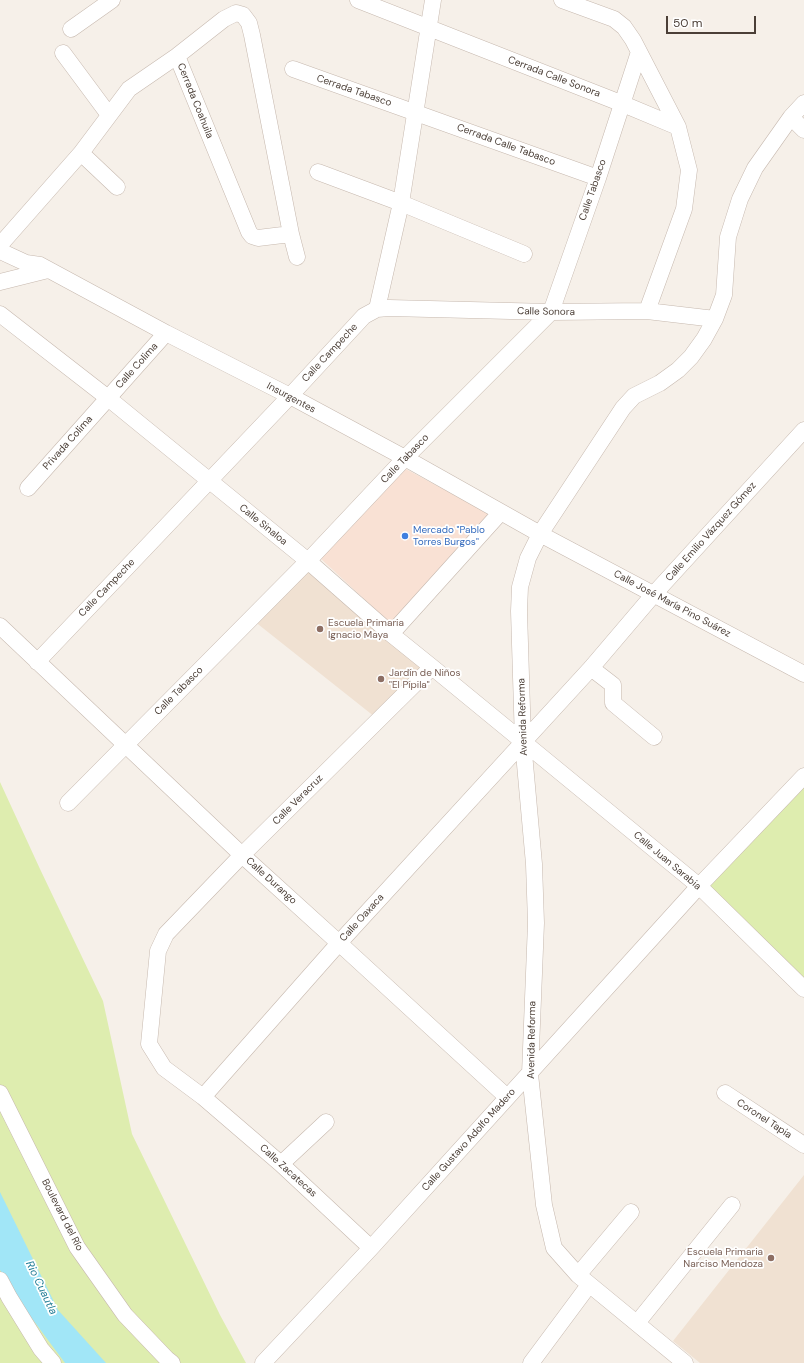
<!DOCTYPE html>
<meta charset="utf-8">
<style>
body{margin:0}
#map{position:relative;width:804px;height:1363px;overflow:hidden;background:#f6f0e9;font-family:"DM Sans",sans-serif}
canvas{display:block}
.scale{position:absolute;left:666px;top:16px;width:90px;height:18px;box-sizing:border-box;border:2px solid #4b3f37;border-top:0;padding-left:5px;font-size:12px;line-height:14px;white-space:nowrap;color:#4b3f37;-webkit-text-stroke:3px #fff;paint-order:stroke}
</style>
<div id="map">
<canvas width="804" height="1363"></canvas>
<div class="scale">50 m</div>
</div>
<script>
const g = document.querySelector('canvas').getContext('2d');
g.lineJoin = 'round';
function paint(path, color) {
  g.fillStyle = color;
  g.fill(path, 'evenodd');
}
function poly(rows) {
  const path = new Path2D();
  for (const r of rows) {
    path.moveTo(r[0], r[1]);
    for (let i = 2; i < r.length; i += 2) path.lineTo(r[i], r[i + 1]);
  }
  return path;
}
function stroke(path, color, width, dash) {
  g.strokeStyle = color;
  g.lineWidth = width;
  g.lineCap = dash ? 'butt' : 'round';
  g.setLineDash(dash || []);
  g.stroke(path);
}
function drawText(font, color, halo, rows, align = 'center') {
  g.font = font + ' "DM Sans",sans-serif';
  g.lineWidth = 3.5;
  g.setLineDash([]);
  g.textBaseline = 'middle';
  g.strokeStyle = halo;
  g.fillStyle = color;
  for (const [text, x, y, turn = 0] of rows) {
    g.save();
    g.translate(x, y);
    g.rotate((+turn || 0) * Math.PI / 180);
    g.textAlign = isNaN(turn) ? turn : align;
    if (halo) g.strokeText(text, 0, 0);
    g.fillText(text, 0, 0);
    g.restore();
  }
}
paint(poly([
 [402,467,490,514,391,624,319,557]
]), '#f9e1d4');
paint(poly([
 [306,570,423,667,375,717,254,621],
 [804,1175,804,1363,700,1363,673,1341]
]), '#f0e1d2');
paint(poly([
 [804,776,804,989,699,886],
 [0,782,40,869,103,1001,132,1134,220,1315,246,1363,0,1363]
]), '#deedaf');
paint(poly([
 [0,1192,58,1310,106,1363,65,1363,19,1301,0,1270]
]), '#a1e6f7');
const minor = poly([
 [358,0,623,104,678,127],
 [562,0,614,19,624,27,633,40,678,127,689,170,684,209,647,311],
 [71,29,112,0],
 [63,53,109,115],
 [177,56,249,232,252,236,258,238,291,234],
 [293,69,598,178],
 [791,117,804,130],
 [81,153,117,187],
 [318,172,401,203,524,254],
 [0,245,81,153,129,89,177,56,224,19,236,13,243,15,249,23,252,35,291,234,297,257],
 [0,251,26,263,40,265,166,333,290,396,405,458,540,534,804,674],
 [0,282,48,270],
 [377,309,401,203,433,0],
 [0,314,108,398,308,561,391,634,432,667,699,886,804,989],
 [28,488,166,333],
 [0,626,242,855,339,943,507,1097],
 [391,634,501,512],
 [37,662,290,396,364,316,377,309,389,308,551,312,647,311,715,319],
 [591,668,613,685,613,703,654,737],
 [68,803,308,561,405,458,551,312,598,178,639,52],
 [0,1093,77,1247,125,1315,167,1359,172,1363],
 [725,1093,804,1145],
 [203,1097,339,943,591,668,654,594,804,430],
 [281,1164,326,1122],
 [371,1248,281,1164,203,1097,164,1068,149,1044,158,951,166,934,242,855,432,667],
 [578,1275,631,1212],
 [0,1280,9,1297,41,1349,53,1363],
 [637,1323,732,1205],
 [263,1363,371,1248,699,886,804,776],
 [531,1363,589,1285],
 [685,1363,578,1275,554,1248,544,1205,530,1074,536,923,534,864,523,742,519,611,520,587,528,558,540,534,623,408,634,396,660,383,678,370,691,357,704,339,715,319,724,295,728,237,740,199,755,168,791,117,804,103]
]);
stroke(minor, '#c6b8ae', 17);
stroke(minor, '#fff', 16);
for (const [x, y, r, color] of [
 [405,536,4,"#3f7fe0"],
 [320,629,4,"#8d6e63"],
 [381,679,4,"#8d6e63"],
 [771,1258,4,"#8d6e63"]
]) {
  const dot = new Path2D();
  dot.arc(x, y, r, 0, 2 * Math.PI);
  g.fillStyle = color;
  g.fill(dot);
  stroke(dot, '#fff', 1.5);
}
drawText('10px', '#4b3f37', '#fff', [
 ["Cerrada Calle Sonora",554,77,21],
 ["Cerrada Tabasco",354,91,19],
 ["Cerrada Coahuila",195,101,68],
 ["Cerrada Calle Tabasco",506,145,20],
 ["Calle Tabasco",593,190,-71],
 ["Calle Sonora",546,312,1],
 ["Calle Campeche",330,353,-47],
 ["Calle Colima",137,366,-48],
 ["Insurgentes",291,398,28],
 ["Privada Colima",68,443,-48],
 ["Calle Tabasco",405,459,-46],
 ["Calle Sinaloa",263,525,39],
 ["Calle Emilio Vázquez Gómez",711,532,-48],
 ["Calle Campeche",107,588,-46],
 ["Calle José María Pino Suárez",672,604,28],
 ["Calle Tabasco",179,691,-45],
 ["Avenida Reforma",523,717,-92],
 ["Calle Veracruz",298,800,-45],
 ["Calle Juan Sarabia",667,861,40],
 ["Calle Durango",271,881,42],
 ["Calle Oaxaca",362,918,-48],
 ["Avenida Reforma",532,1040,-89],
 ["Coronel Tapia",764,1119,33],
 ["Calle Gustavo Adolfo Madero",469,1140,-48],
 ["Calle Zacatecas",288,1171,42],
 ["Boulevard del Río",62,1215,63]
]);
drawText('10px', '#366cbe', '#fff', [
 ["Mercado \"Pablo",413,530],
 ["Torres Burgos\"",413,542]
], 'left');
drawText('10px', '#785e54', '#fff', [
 ["Escuela Primaria",328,623],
 ["Ignacio Maya",328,635],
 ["Jardín de Niños",389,673],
 ["\"El Pípila\"",389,685],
 ["Escuela Primaria",763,1252,"right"],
 ["Narciso Mendoza",763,1264,"right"]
], 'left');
drawText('italic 11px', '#207c95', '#fff', [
 ["Rio Cuautla",41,1288,64]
]);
</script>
